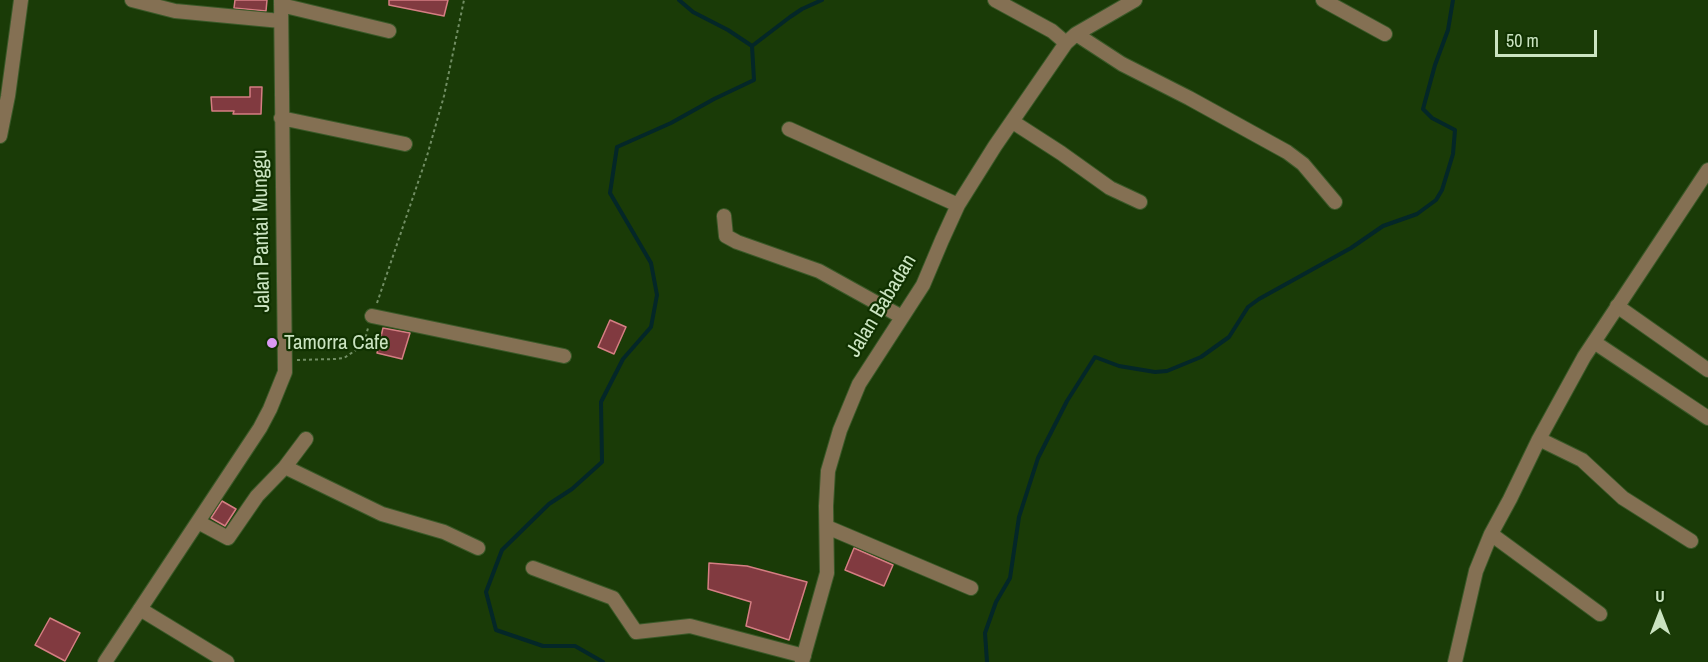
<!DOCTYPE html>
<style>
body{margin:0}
#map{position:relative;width:1708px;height:662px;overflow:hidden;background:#1a3b07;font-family:"Archivo Narrow",sans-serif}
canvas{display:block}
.north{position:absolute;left:1630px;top:584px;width:60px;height:60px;-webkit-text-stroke:4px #103100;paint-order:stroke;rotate:0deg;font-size:16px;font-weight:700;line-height:24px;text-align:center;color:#cbe4c1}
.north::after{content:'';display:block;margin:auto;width:21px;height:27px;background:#cbe4c1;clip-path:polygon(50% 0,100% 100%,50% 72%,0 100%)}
.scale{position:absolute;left:1495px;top:30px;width:102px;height:27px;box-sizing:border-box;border:3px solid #cbe4c1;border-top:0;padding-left:8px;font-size:18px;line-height:21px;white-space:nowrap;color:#cbe4c1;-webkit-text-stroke:4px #103100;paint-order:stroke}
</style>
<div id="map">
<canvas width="1708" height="662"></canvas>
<div class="north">U</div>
<div class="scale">50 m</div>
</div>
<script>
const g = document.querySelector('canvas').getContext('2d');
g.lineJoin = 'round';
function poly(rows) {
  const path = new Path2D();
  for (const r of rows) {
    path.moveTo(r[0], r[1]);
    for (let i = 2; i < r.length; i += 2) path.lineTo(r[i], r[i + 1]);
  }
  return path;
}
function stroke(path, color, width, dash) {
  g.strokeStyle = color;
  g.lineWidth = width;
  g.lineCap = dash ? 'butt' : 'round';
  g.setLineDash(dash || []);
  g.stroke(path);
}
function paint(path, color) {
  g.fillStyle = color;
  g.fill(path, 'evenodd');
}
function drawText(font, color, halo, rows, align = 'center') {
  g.font = font + ' "Archivo Narrow",sans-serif';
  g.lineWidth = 4.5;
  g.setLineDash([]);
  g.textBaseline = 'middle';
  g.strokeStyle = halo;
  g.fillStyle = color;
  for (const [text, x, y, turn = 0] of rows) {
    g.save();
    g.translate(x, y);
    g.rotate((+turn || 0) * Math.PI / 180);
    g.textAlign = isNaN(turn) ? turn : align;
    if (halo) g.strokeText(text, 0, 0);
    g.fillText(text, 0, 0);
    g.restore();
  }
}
stroke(poly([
 [752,46,790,17,802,9,822,0],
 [603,662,575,646,543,646,496,630,486,592,502,550,549,504,572,489,602,462,601,402,623,359,651,327,657,295,651,263,610,193,617,147,671,123,714,99,754,80,752,46,728,30,693,12,679,0],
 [987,662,985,633,996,602,1010,578,1019,517,1038,458,1067,401,1095,357,1119,366,1155,372,1167,371,1201,357,1229,337,1248,307,1259,299,1351,248,1383,226,1417,214,1436,200,1442,190,1453,154,1455,130,1432,118,1423,109,1435,65,1448,30,1453,0]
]), '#042728', 4);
const building = poly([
 [235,0,267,0,266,11,234,8,235,0],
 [389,0,448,0,444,16,389,5,389,0],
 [250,87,262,87,261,114,233,114,234,111,212,111,211,97,250,97,250,87],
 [610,320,626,327,614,354,598,347,610,320],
 [383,328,410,333,402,359,377,353,383,328],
 [222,501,236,509,225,526,211,518,222,501],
 [854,548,893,565,884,586,845,570,854,548],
 [709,563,747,566,807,582,789,640,746,626,751,602,708,589,709,563],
 [50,618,80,633,65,661,35,645,50,618]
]);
paint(building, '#813a40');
stroke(building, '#d57e83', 1.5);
const minor = poly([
 [132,0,175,11,281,21],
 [995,0,1052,31,1066,43],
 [1323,0,1385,34],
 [281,5,389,31],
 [1076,34,1122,64,1189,98,1287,152,1303,164,1335,202],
 [281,118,405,144],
 [1013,122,1061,153,1110,188,1140,202],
 [789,129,958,205],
 [0,136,8,96,21,0],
 [724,216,726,236,737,242,819,271,902,317],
 [1617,306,1708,370],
 [372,316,564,356],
 [1594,342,1708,418],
 [1539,439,1582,460,1623,498,1691,541],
 [285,467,306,439],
 [198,522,228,538,257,496,285,467,382,514,444,532,478,548],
 [827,527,971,588],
 [1491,534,1600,614],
 [533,568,613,598,636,632,690,626,804,656],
 [140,609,227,662],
 [105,662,260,428,270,409,285,372,281,0],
 [802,662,827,573,826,506,828,471,840,430,859,384,923,285,942,240,958,205,995,146,1066,43,1076,34,1135,0],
 [1455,662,1476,571,1491,534,1510,499,1539,439,1584,357,1708,170]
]);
stroke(minor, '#3a5928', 16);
stroke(poly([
 [377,303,427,156,444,96,464,0],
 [297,360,335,359,344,358,359,348,365,340,368,328]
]), '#718e63', 2, [3, 3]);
stroke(minor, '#847053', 14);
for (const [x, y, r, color] of [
 [272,343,6,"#dc99f4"]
]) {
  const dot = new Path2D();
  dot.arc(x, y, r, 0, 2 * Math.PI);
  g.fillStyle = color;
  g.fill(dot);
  stroke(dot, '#103100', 2);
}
drawText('21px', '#cbe4c1', '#103100', [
 ["Jalan Pantai Munggu",262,231,-91],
 ["Jalan Babadan",882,306,-59]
]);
drawText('21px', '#cbe4c1', '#103100', [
 ["Tamorra Cafe",284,343]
], 'left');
</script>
